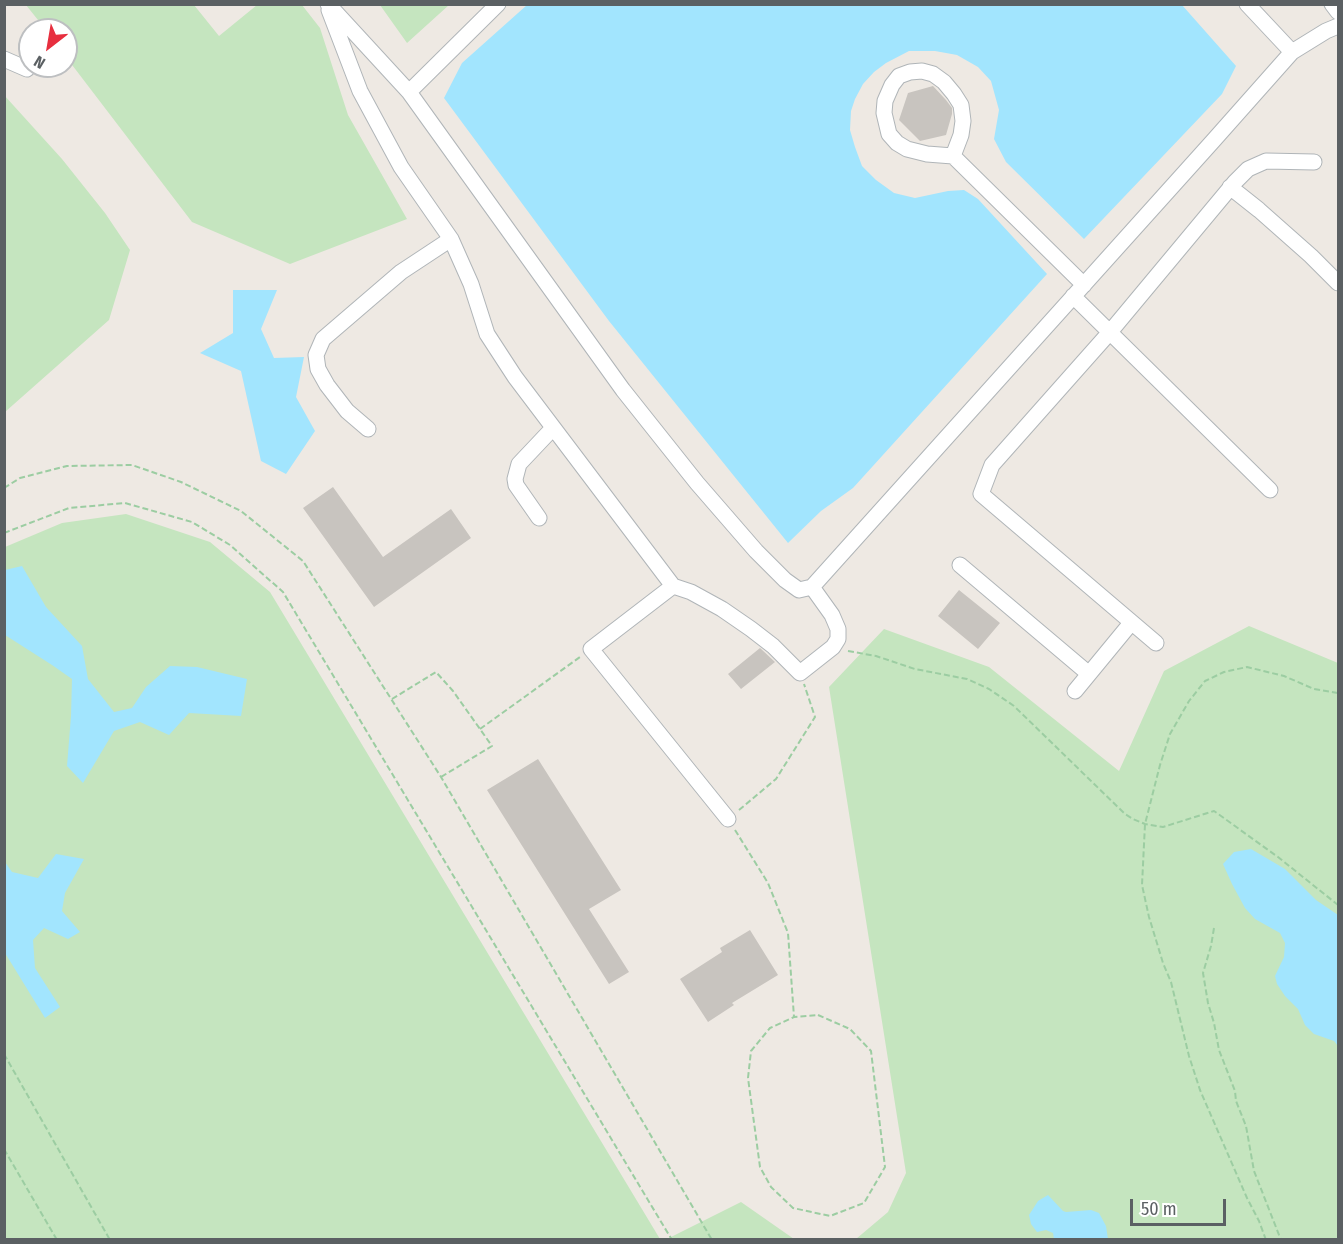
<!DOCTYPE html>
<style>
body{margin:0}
#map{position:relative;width:1343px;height:1244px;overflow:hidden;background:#eee9e3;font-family:"Fira Sans Condensed",sans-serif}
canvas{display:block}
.frame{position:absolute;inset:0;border:6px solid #5b6063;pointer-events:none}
.north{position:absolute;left:18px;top:18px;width:60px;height:60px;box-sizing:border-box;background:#fff;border:2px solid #bdbfc1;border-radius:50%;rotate:211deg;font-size:16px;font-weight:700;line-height:24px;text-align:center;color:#5b6063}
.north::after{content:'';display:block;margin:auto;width:21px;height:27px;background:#e72f3f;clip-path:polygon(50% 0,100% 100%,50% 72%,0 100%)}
.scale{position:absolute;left:1130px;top:1199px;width:96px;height:27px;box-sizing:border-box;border:3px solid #5b6063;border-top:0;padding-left:8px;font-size:18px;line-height:21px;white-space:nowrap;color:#5b6063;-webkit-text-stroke:4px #fff;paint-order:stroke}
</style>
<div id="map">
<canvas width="1343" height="1244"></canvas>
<div class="frame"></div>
<div class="north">N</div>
<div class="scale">50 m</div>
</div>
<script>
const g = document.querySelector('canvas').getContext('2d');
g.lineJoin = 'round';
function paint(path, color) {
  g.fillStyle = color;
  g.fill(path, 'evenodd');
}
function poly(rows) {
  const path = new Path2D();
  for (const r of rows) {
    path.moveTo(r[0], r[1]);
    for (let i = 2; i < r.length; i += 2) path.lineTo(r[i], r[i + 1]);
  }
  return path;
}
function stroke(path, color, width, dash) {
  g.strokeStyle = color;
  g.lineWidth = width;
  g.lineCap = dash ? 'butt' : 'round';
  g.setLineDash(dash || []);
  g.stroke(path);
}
paint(poly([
 [26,5,194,5,219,36,257,5,302,5,320,28,348,115,407,219,290,264,192,222,66,57,66,30,46,30],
 [380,5,449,5,407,43],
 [4,95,62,159,105,213,130,250,109,320,5,412],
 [126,514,210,542,270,592,660,1239,5,1240,5,547,62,523],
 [1249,626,1338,663,1338,1239,856,1239,888,1212,906,1173,829,687,884,629,989,667,1119,771,1164,671],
 [741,1202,794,1239,667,1239]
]), '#c5e5bf');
paint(poly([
 [527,5,1182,5,1236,66,1222,94,1084,239,1006,162,994,139,999,110,991,81,978,67,957,55,935,51,909,51,886,63,874,72,863,84,855,99,851,111,850,130,855,147,862,166,876,180,894,193,915,198,948,191,964,190,978,199,1047,274,853,488,821,511,788,543,609,321,444,98,462,63],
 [233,290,277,290,261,329,274,358,304,357,296,397,315,431,286,474,261,461,241,371,200,353,233,333],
 [22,566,46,607,82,646,88,679,114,712,132,708,146,687,170,666,197,667,247,679,241,716,189,713,169,735,140,722,114,731,83,783,67,766,71,716,72,679,52,665,5,635,5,570],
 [1251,849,1285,869,1316,900,1338,915,1338,1046,1334,1041,1314,1034,1305,1025,1298,1009,1285,996,1277,984,1275,976,1284,957,1285,943,1280,933,1255,919,1245,908,1232,884,1223,864,1234,852],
 [56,854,84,859,65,893,62,911,80,932,68,939,44,928,33,940,35,968,60,1007,45,1018,5,953,5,862,12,872,38,878],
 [1048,1195,1063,1211,1066,1212,1091,1210,1099,1213,1106,1226,1108,1239,1054,1239,1053,1233,1046,1230,1037,1232,1031,1224,1029,1215,1038,1201]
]), '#a2e5fe');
paint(poly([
 [933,86,946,100,952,108,952,114,946,135,920,141,899,120,908,93],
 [333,487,383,557,451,509,471,538,374,607,303,508],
 [959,590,1000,623,978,649,938,616],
 [760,648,775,662,741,689,728,674],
 [538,759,621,890,589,909,629,972,609,984,487,790],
 [750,930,778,975,732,1003,734,1005,708,1022,680,979,722,952,720,948]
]), '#c8c4bf');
const minor = poly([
 [328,4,409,92,623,390,697,483,756,551,785,580,799,590,812,587,1213,141,1292,52,1326,31,1338,26],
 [1247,4,1292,52],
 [1332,4,1338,12],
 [329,10,360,91,401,167,451,239,471,284,487,334,515,377,673,586,691,592,722,609,751,629,773,646,800,673,833,647,838,639,838,629,832,615,812,587],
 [4,59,27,69],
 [409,92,498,4],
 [953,156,961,135,963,121,961,105,954,94,944,82,933,74,922,71,910,72,899,76,892,85,885,101,884,113,889,134,897,143,907,149,927,154,953,156,1084,285],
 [1230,187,1259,210,1311,256,1338,283],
 [1073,296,1270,490],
 [368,429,347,411,327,385,318,369,316,355,323,339,401,272,451,239],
 [539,518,516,485,515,479,519,464,553,428],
 [960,565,1089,674],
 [673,586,591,649,728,819],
 [1156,643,981,494,992,465,1110,332,1235,182,1248,169,1266,161,1314,162],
 [1075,691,1131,623]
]);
stroke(minor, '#b0b5b8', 17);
stroke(poly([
 [4,488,20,478,67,466,132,465,181,482,241,511,303,561,441,777,712,1240],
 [4,533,69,508,125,503,192,522,230,545,283,592,672,1240],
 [848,651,876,656,915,669,967,679,989,689,1014,706,1125,814,1133,819,1145,824,1163,827,1214,811,1278,857,1338,905],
 [392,699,436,672,453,691,492,746,441,777],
 [480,729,580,657],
 [739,810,776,779,815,717,804,684],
 [735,830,768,883,788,933,794,1017],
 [1214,928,1211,946,1203,973,1208,1003,1214,1023,1219,1050,1235,1091,1236,1101,1246,1126,1254,1171,1281,1240],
 [818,1015,850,1029,871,1051,885,1167,864,1203,830,1216,793,1208,771,1187,760,1167,748,1078,751,1051,770,1028,794,1017,818,1015],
 [4,1054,110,1240],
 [4,1149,57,1240],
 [1266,1240,1259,1221,1247,1198,1200,1090,1189,1056,1171,982,1163,963,1149,917,1142,885,1145,824,1160,765,1170,734,1189,701,1205,681,1224,672,1247,667,1284,676,1314,689,1338,693]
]), '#9ccda2', 2, [6, 3]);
stroke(minor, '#fff', 15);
</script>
